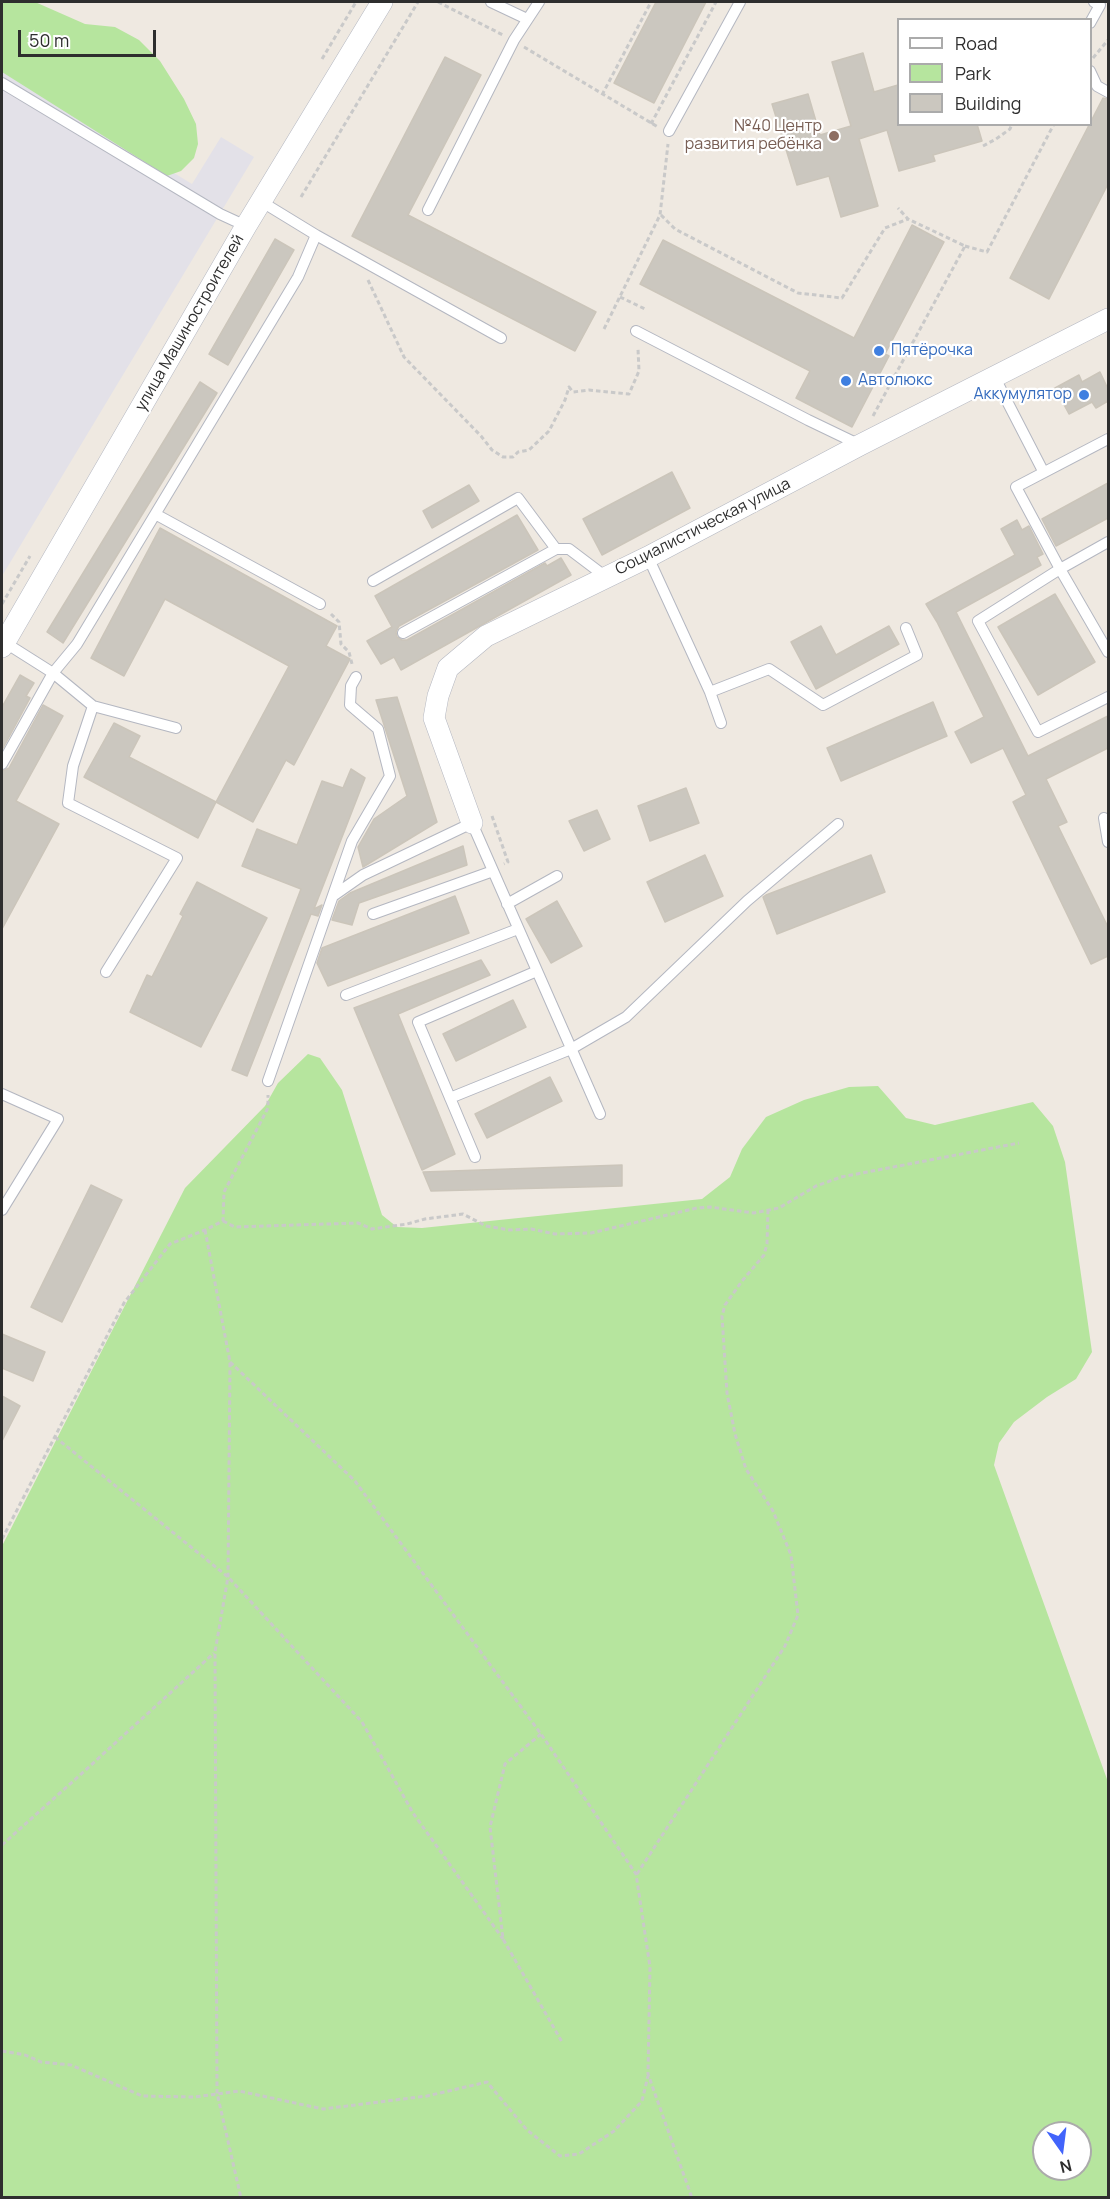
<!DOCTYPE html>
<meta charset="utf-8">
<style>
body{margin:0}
#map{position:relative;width:1110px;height:2199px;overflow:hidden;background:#efe9e1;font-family:Manrope,sans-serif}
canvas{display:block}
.frame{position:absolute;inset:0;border:3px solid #2e2e2e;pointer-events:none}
.legend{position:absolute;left:897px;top:18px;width:195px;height:108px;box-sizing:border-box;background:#fff;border:2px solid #ababab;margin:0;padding:8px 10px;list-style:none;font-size:18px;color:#2e2e2e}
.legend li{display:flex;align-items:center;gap:12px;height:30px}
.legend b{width:30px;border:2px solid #ababab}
.north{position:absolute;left:1032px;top:2121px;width:60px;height:60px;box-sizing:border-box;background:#fff;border:2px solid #ababab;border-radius:50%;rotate:166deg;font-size:16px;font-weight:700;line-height:24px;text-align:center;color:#2e2e2e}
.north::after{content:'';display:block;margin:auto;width:21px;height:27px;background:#4264fb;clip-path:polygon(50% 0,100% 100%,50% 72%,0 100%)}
.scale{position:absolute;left:18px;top:30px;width:138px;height:27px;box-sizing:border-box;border:3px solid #2e2e2e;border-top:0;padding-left:8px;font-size:18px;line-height:21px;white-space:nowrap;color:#2e2e2e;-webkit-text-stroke:4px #fff;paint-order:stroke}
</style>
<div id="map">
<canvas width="1110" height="2199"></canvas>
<div class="frame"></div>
<ul class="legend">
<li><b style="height:8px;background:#fff"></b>Road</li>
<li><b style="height:16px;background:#b6e59e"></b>Park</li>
<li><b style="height:16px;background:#cbc7bf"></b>Building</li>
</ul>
<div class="north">N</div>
<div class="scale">50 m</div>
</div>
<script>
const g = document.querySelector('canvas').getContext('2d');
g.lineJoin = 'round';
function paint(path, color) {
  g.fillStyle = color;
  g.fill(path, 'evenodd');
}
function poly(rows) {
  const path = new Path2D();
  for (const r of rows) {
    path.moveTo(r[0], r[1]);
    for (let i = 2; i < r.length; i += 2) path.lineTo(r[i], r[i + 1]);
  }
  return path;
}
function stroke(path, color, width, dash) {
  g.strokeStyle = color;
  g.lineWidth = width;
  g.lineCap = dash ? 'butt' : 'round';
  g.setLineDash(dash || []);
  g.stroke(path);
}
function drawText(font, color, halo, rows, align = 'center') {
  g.font = font + ' Manrope,sans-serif';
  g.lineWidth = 4.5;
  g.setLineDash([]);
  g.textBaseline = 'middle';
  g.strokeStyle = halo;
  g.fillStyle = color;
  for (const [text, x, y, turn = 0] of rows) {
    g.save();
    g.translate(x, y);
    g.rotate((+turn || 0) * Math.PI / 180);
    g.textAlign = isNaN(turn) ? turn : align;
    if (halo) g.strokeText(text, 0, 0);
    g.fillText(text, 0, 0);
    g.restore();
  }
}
paint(poly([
 [2,67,192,184,221,137,254,157,2,576]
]), '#e3e1e8');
paint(poly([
 [2,2,35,2,85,24,115,27,139,40,160,61,184,99,196,124,198,144,194,158,181,171,167,176,2,72],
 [308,1054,320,1058,342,1090,382,1215,397,1227,422,1228,702,1199,730,1177,742,1149,766,1117,804,1100,849,1087,878,1086,906,1118,935,1125,1033,1102,1053,1126,1065,1162,1092,1352,1076,1379,1047,1397,1014,1422,999,1443,994,1465,1108,1782,1108,2197,2,2197,2,1546,185,1188,265,1106,278,1083],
 [1044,2133,1080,2133,1080,2169,1044,2169]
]), '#b6e59e');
const building = poly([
 [656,2,706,2,654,103,614,83,656,2],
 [863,53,874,92,898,85,898,124,977,124,982,141,933,155,935,161,899,171,887,130,859,139,878,206,841,217,829,176,797,185,772,104,808,94,820,135,851,126,832,62,863,53],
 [445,57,481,75,408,215,596,312,575,351,352,236,445,57],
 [1103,98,1108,99,1108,184,1049,299,1010,278,1103,98],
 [912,225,944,242,885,354,889,356,852,427,796,398,810,371,640,284,663,240,854,338,912,225],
 [275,239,294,250,228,365,209,354,275,239],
 [1100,372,1108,389,1108,401,1096,408,1092,402,1069,414,1055,388,1079,375,1082,382,1100,372],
 [200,382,217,393,63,643,47,632,200,382],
 [672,472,690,508,602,555,583,519,672,472],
 [1108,483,1108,518,1056,546,1042,519,1108,483],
 [469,485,479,501,432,528,423,511,469,485],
 [517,515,538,550,399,626,396,632,397,637,402,640,407,640,545,563,547,566,561,558,571,575,401,670,394,657,381,664,367,641,392,627,375,596,517,515],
 [1017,520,1022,530,1029,526,1043,554,1037,557,1041,565,956,612,1028,756,1108,716,1108,748,1046,779,1067,822,1058,826,1108,927,1108,956,1091,964,1013,802,1026,795,1003,748,971,763,955,732,984,717,937,622,926,604,1015,555,1001,529,1017,520],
 [160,528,337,626,326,646,350,659,294,765,286,760,253,822,216,802,289,666,165,599,124,676,91,658,160,528],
 [1055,594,1095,662,1038,695,998,627,1055,594],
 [821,626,836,655,889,626,899,644,816,689,791,642,821,626],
 [20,675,34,683,26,696,30,698,2,750,2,707,20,675],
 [397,697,437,822,363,867,358,847,374,819,407,796,376,700,397,697],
 [933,702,947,736,841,781,827,748,933,702],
 [43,705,63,716,16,801,59,824,2,929,2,771,9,768,43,705],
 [114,723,140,736,129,757,216,802,198,838,84,777,114,723],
 [351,769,365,778,314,909,322,905,318,916,311,914,247,1076,232,1070,301,889,242,866,257,829,297,845,322,781,343,788,351,769],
 [686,788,699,823,650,841,638,806,686,788],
 [597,810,610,839,584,851,569,821,597,810],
 [463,846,467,865,359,903,352,925,332,920,339,901,350,893,463,846],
 [705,855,723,896,665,922,647,882,705,855],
 [871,855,885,892,777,934,763,897,766,895,871,855],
 [197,882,267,918,201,1047,130,1012,147,975,152,977,183,916,180,914,197,882],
 [455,896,469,933,328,986,317,963,322,948,455,896],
 [557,901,582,946,551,963,526,919,557,901],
 [481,960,490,975,398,1014,455,1154,422,1170,354,1008,481,960],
 [513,1000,526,1027,456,1061,443,1034,513,1000],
 [550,1077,562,1101,487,1138,475,1114,550,1077],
 [622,1165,622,1186,431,1191,423,1172,622,1165],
 [91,1185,122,1200,62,1322,31,1307,91,1185],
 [2,1334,45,1352,33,1381,2,1368,2,1334],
 [2,1396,20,1406,2,1441,2,1396]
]);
paint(building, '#cbc7bf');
stroke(building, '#cbc5ba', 1.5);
const service = poly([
 [491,2,527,19],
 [1090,23,1100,5,1094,2],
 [1090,71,1097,86,1108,92],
 [2,83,220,214,246,226],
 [669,131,740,2],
 [428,210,514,40,539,2],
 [316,235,501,338],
 [636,331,808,420,860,445],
 [994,376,1043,471],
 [1108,439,1016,487,1060,569,1108,652],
 [157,515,320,604],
 [1108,542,1060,569,978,621,1038,732,1108,697],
 [648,557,710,692,769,669,823,705,917,655,906,628],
 [373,581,518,498,556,549,569,549,606,577],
 [403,633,556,549],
 [4,642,53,673,93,706,176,728],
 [710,692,721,723],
 [93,706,73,766,68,803,177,858,106,972],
 [2,764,53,673,77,644,298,277,316,235,262,202],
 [1104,818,1108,842],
 [333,896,363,875,472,823,600,1114],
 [507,904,557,876],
 [373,914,493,871],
 [346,995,518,929],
 [268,1081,352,841,390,776,378,729,350,705,351,686,356,677],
 [2,1094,58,1119,2,1210],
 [450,1098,571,1049,626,1017,747,901,838,824],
 [475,1157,418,1022,537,971]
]);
const minor = poly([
 [2,647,246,226,382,2],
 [472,823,434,718,438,696,448,668,486,636,648,557,860,445,1108,319]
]);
stroke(service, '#b4b7c1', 12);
stroke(minor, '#b4b7c1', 22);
stroke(poly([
 [438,2,503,35],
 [524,47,658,127],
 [1093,58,1108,40],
 [322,59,356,2],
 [602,95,651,2],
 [651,124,716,2],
 [983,146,996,139,1010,129,1012,124],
 [301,197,418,2],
 [661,215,675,229,798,293,842,298,885,228,908,219],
 [965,246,987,252,1054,124],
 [368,280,404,357,481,436,492,450,503,457,513,457,518,452,529,450,549,431,565,400,569,387,573,392,589,390,629,394,639,371,638,349],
 [620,297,647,310],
 [604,329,660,215,668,144],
 [873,416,965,246,908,219,898,208],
 [2,604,30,556],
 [331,614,339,622,341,644,349,652,352,664],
 [492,816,508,862,504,864],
 [223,1221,235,1227,358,1223,372,1229,407,1224,425,1219,463,1214,486,1226,510,1230,531,1229,555,1234,591,1233,697,1208,710,1207,754,1213,779,1208,816,1186,841,1177,1019,1143],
 [205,1230,230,1362,228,1577,215,1652,217,2093,241,2198],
 [230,1362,355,1481,541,1734,636,1874,650,1967,648,2074,692,2198],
 [55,1437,228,1577,362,1722,413,1813,503,1939],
 [2,1539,124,1303,170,1244,205,1230,223,1221,224,1192,268,1108,268,1095],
 [541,1734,505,1764,490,1827,503,1939,562,2042],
 [2,1845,79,1776,214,1653],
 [637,1874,785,1646,798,1615,791,1555,773,1511,746,1469,735,1434,727,1393,722,1316,725,1305,742,1281,764,1255,767,1244,768,1210],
 [2,2051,25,2055,41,2062,71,2065,142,2096,195,2097,239,2091,323,2109,427,2096,487,2082,527,2130,560,2156,579,2154,614,2131,642,2101,648,2076]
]), '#c9c9c9', 3, [4.5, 3]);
stroke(service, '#fff', 10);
stroke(minor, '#fff', 21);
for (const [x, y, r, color] of [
 [834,136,6,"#8d6e63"],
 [879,351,6,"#3f7fe0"],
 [846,381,6,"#3f7fe0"],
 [1084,395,6,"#3f7fe0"]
]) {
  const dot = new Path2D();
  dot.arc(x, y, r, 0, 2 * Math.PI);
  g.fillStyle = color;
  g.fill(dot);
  stroke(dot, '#fff', 2);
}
drawText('16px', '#785e54', '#fff', [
 ["№40 Центр",822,127],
 ["развития ребёнка",822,145]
], 'right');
drawText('16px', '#2e2e2e', '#fff', [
 ["улица Машиностроителей",190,323,-60],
 ["Социалистическая улица",703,527,-27]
]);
drawText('16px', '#366cbe', '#fff', [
 ["Пятёрочка",891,351],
 ["Автолюкс",858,381],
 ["Аккумулятор",1072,395,"right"]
], 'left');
</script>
